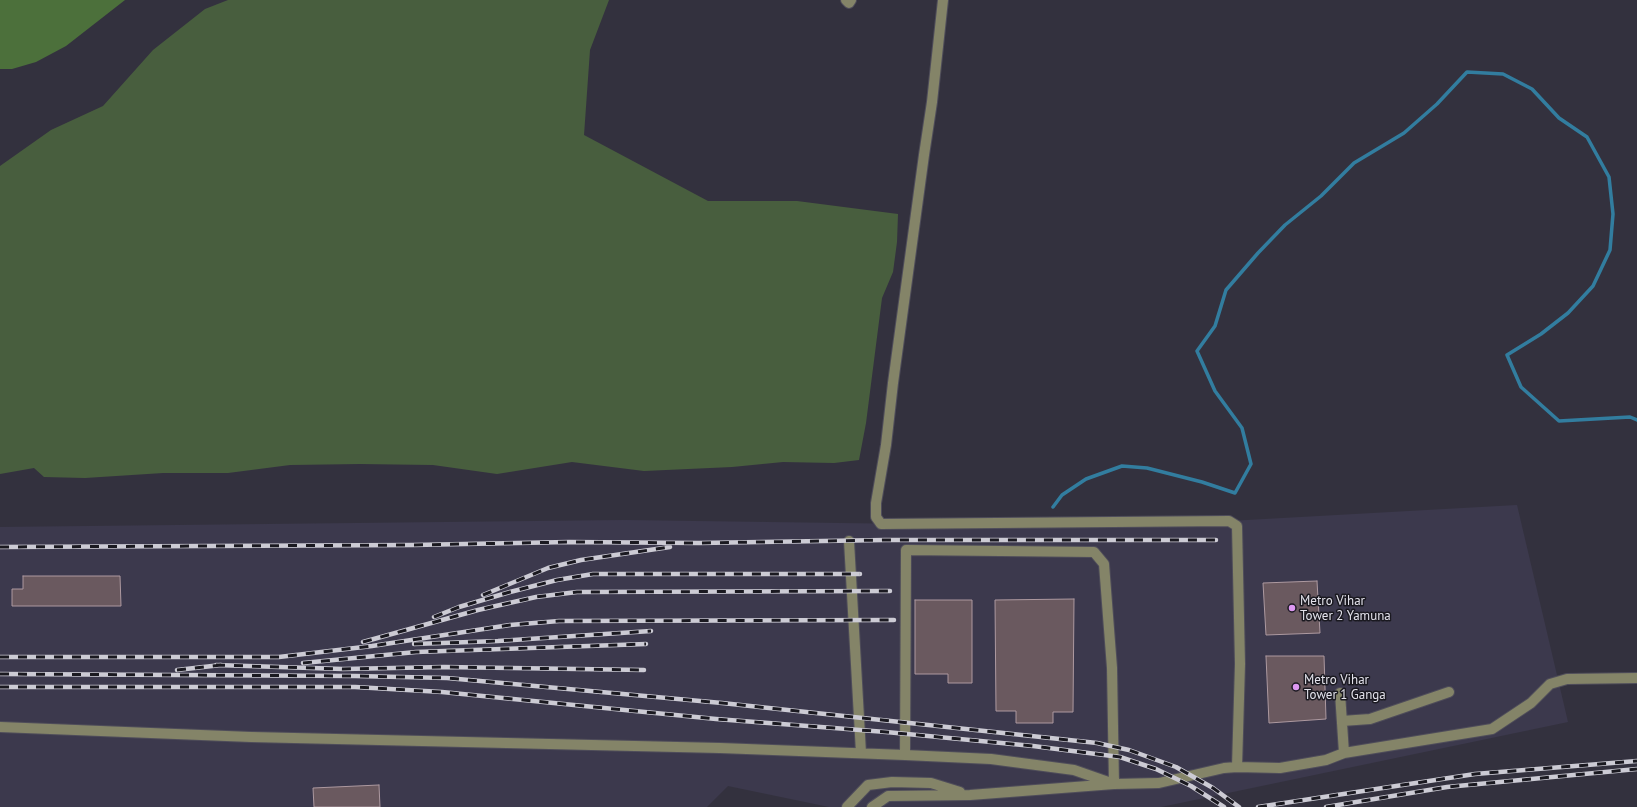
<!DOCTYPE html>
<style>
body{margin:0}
canvas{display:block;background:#33313e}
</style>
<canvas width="1637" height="807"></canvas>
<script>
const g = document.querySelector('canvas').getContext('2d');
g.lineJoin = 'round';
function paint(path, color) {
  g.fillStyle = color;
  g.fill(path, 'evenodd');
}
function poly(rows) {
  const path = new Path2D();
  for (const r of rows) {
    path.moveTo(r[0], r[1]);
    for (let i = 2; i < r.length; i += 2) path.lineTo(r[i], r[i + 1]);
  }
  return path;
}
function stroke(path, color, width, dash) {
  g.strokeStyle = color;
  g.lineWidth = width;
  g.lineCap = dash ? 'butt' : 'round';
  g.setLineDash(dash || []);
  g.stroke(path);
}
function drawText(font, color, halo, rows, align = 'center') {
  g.font = font + ' "PT Sans",sans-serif';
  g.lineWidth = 3;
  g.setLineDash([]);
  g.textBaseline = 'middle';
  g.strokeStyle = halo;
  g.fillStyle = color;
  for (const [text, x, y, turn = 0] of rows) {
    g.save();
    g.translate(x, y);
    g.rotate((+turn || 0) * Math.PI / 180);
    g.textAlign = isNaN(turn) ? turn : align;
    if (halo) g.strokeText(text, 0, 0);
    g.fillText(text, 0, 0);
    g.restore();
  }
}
paint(poly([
 [1517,505,1568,722,1161,807,829,807,728,786,707,807,0,807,0,527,624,520,1054,526,1229,521]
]), '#3c394d');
paint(poly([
 [228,0,609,0,590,50,584,135,708,201,797,201,898,214,897,242,893,272,882,298,866,423,859,460,834,463,783,462,732,467,644,471,572,462,497,474,433,465,360,464,290,465,228,473,163,473,85,478,44,477,34,468,0,474,0,166,51,130,103,106,153,50,205,9]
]), '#485e3e');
paint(poly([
 [0,0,125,0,66,46,36,62,12,69,0,69]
]), '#4c703b');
stroke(poly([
 [1053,507,1062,495,1086,479,1122,466,1147,468,1202,482,1235,493,1251,464,1242,428,1215,391,1197,351,1215,326,1226,290,1258,253,1285,225,1321,196,1354,163,1404,133,1437,104,1467,72,1503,74,1532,89,1559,118,1587,137,1609,177,1613,214,1610,250,1593,286,1568,313,1541,334,1507,355,1521,387,1559,421,1630,417,1637,420]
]), '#327d9f', 3.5);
const building = poly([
 [23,576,120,576,121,606,12,606,12,589,23,589,23,576],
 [1317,581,1320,633,1266,635,1263,583,1317,581],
 [1074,599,1073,712,1053,712,1053,723,1016,723,1016,711,996,711,995,600,1074,599],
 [915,600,972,600,972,683,948,683,948,674,915,674,915,600],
 [1266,656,1324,656,1326,719,1269,723,1266,656],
 [379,785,380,807,314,807,313,788,379,785]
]);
paint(building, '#6a595f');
stroke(building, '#ad99a0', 1);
const minor = poly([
 [846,0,849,3,851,0],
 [849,541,861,753],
 [1342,721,1370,719,1449,692],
 [0,727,251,737,720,748,905,755,991,759,1074,770,1114,784,1112,668,1104,564,1094,552,906,550,905,755],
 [1344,753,1492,729,1531,703,1550,684,1567,679,1637,678],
 [1237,767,1280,768,1326,760,1344,753,1340,693],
 [847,807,868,785,892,782,931,783,960,792],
 [872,807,888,796,970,795,1114,784,1159,783,1224,768,1237,767,1240,664,1237,526,1229,521,881,524,876,517,876,503,886,445,893,383,924,155,932,102,943,0]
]);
stroke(minor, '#4f4d5a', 12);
stroke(minor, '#848468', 10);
const rail = poly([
 [0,547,413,545,569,542,699,543,885,540,1216,540],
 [483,595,548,568,581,560,670,547],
 [434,617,459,607,510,592,557,580,593,574,860,574],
 [363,642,478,610,536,597,577,592,890,591],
 [414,644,498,641,651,631],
 [0,657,279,657,372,646,510,625,559,621,894,620],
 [303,663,416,652,646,644],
 [216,665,343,669,444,667,644,670],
 [177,670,221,665],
 [0,674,355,676,447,678,722,703,1097,743,1129,750,1176,767,1213,788,1239,807],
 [0,687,355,687,442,692,716,719,886,732,1033,746,1120,757,1156,769,1191,786,1224,807],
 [1258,807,1475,774,1637,761],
 [1326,807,1447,787,1637,769]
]);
stroke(rail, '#cccbd4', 4.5);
stroke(rail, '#1a1920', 3, [9]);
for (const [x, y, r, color] of [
 [1292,608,4,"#de98f2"],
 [1296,687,4,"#de98f2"]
]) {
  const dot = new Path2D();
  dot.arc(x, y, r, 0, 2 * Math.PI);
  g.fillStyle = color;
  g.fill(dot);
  stroke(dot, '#1a1920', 1.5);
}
drawText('13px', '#e3e2eb', '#1a1920', [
 ["Metro Vihar",1300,601],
 ["Tower 2 Yamuna",1300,616],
 ["Metro Vihar",1304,680],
 ["Tower 1 Ganga",1304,695]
], 'left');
</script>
